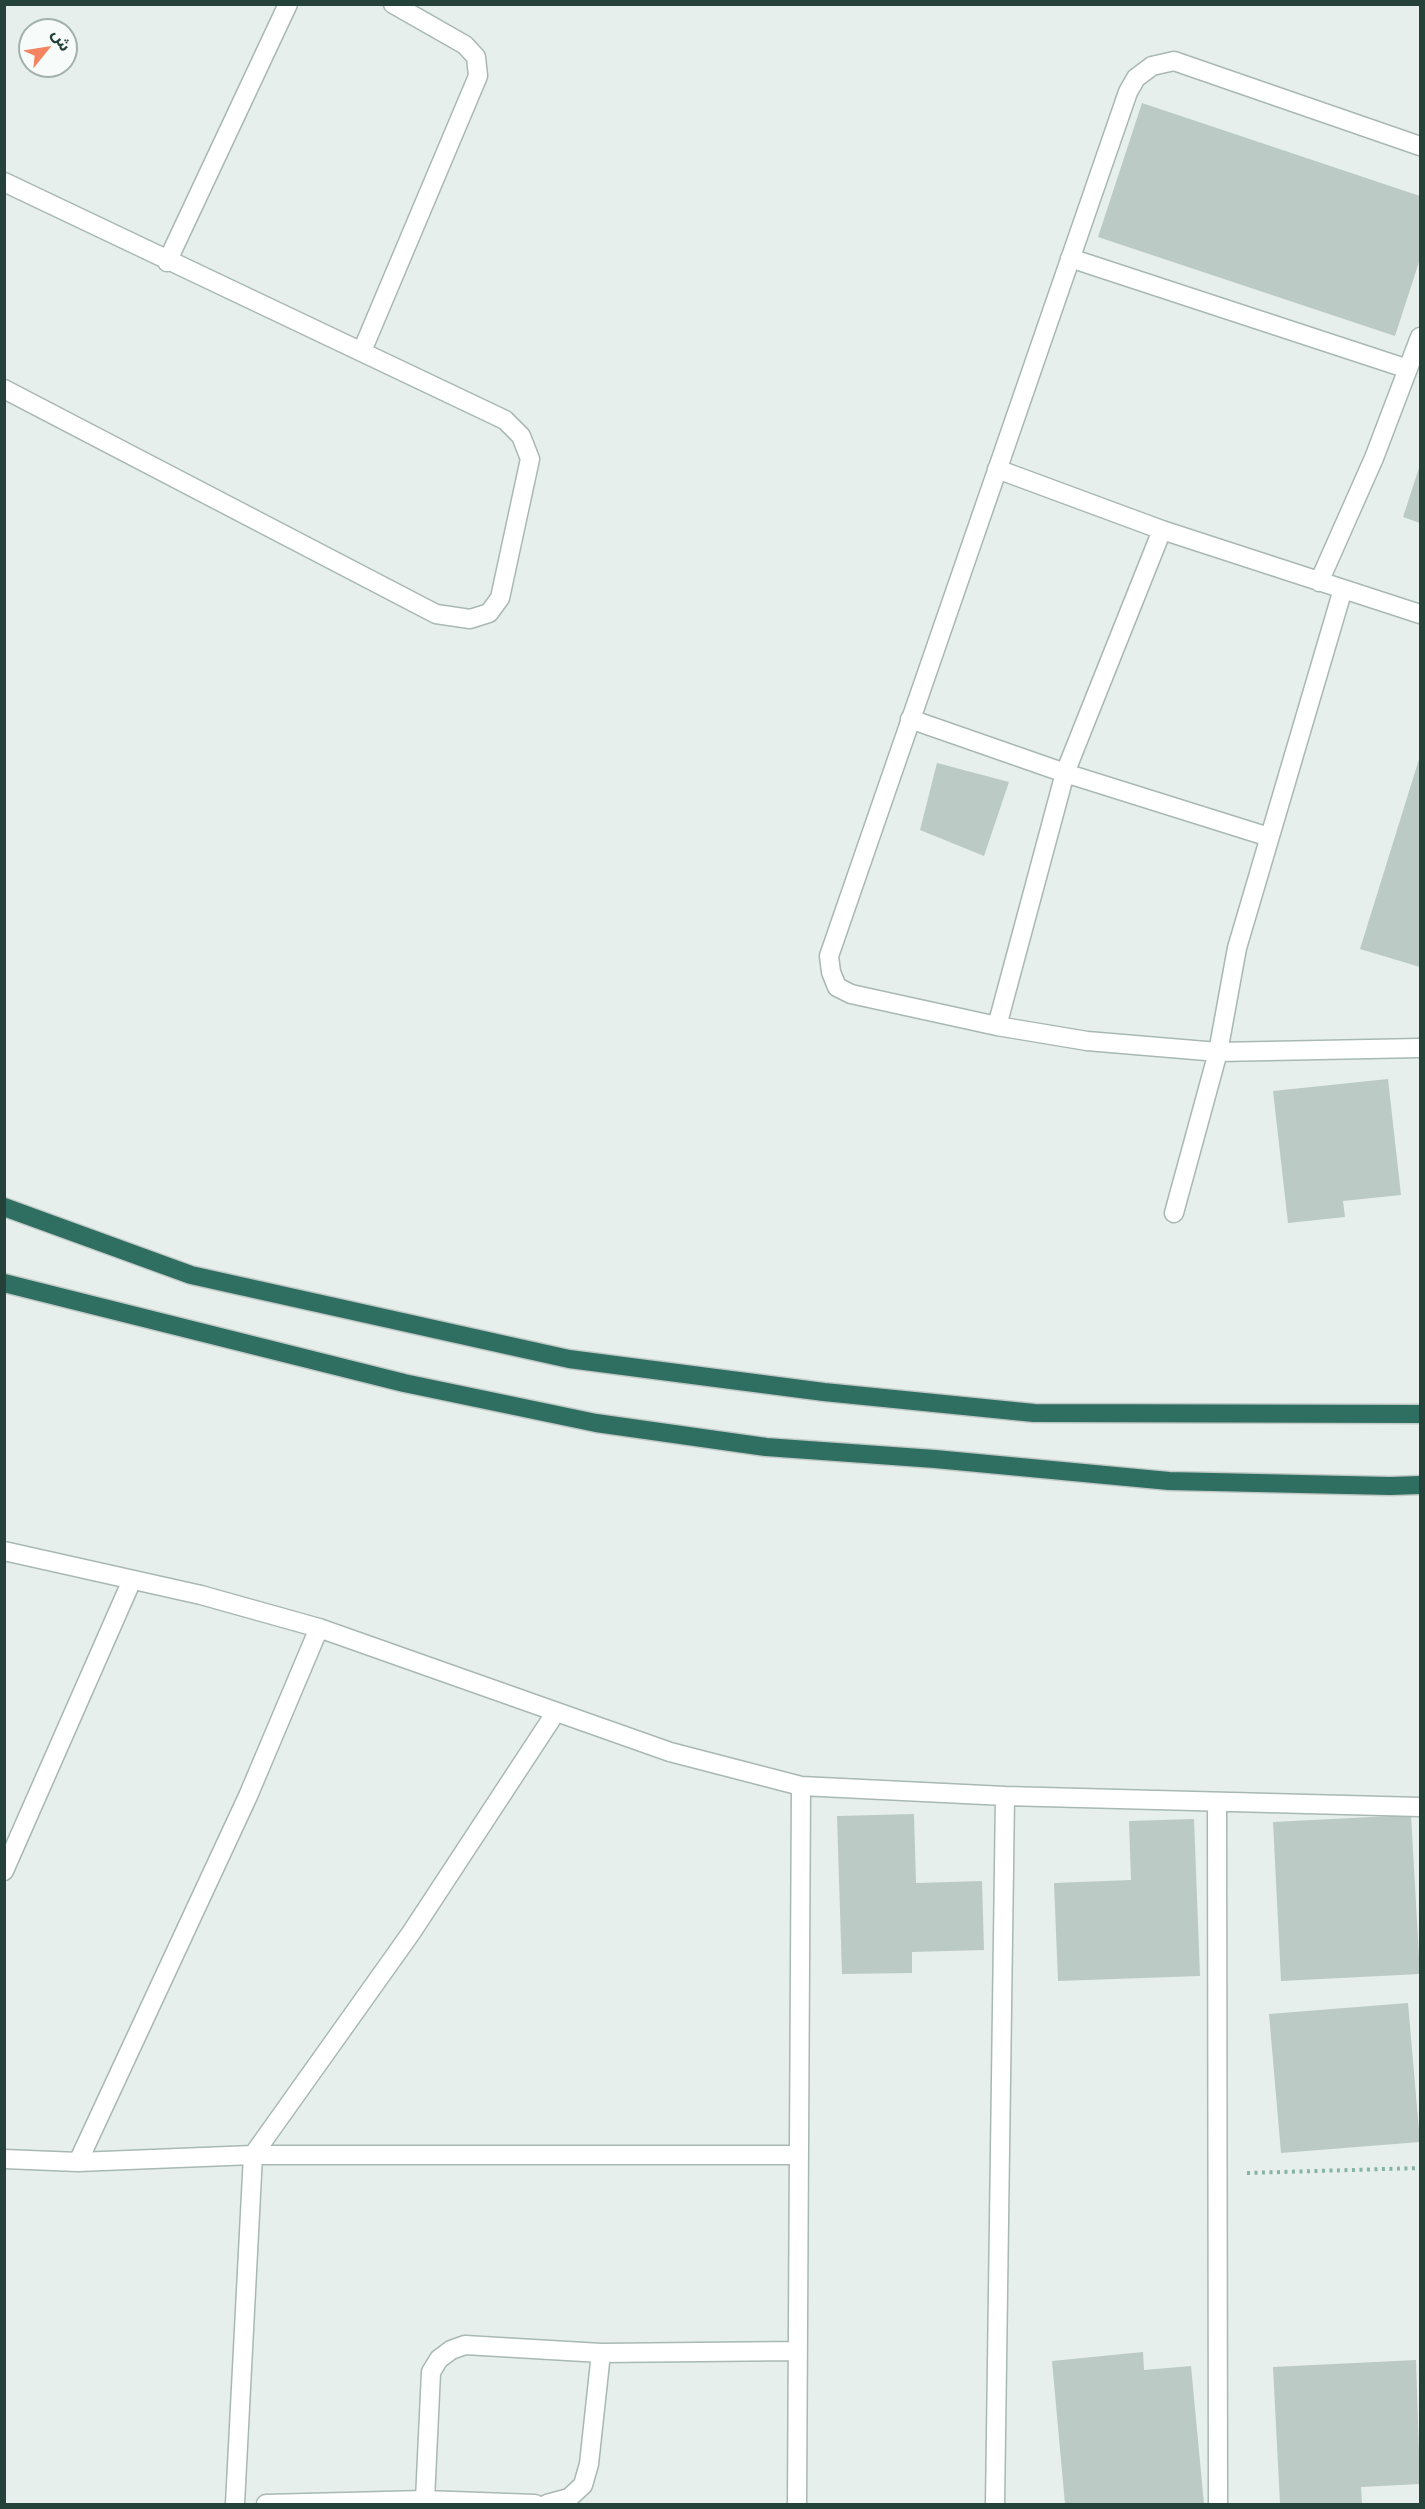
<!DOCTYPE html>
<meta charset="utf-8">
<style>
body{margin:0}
#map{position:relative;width:1425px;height:2509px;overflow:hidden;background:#e6efeb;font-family:"Archivo Narrow","Noto Sans Arabic",sans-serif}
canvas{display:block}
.frame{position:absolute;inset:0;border:6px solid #24423a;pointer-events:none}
.north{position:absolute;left:18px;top:18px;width:60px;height:60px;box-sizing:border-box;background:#f7fbf9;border:2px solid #a3b1ad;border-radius:50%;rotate:60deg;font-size:16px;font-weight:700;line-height:24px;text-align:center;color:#24423a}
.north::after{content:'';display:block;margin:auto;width:21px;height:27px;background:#f4845f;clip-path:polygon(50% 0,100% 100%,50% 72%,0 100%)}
</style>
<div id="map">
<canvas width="1425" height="2509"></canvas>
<div class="frame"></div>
<div class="north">ش</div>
</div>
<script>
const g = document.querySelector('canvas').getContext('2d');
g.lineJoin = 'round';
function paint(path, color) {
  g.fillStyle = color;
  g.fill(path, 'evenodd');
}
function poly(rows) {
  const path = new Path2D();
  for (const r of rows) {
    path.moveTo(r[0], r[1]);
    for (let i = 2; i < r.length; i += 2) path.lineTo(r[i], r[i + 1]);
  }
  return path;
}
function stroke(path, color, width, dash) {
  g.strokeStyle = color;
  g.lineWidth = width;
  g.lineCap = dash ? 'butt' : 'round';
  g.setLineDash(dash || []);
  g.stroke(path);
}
paint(poly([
 [1142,103,1420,196,1420,259,1395,336,1098,237],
 [1420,465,1420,523,1403,517],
 [1420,756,1420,967,1360,949],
 [937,763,1009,782,984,856,920,830],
 [1388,1079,1401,1195,1343,1201,1345,1217,1288,1223,1273,1091],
 [914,1814,916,1883,982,1881,984,1950,912,1952,912,1973,842,1974,837,1816],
 [1411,1815,1420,1974,1281,1981,1273,1822],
 [1194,1819,1200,1976,1058,1981,1054,1883,1131,1880,1129,1821],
 [1408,2003,1420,2142,1281,2153,1269,2014],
 [1143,2352,1144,2370,1191,2366,1204,2504,1065,2504,1052,2361],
 [1416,2360,1420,2484,1361,2487,1362,2504,1280,2504,1273,2367]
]), '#bbcac4');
const minor = poly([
 [1420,146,1174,61,1152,66,1136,78,1128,92,829,956,831,972,837,987,851,994,997,1026,1087,1041,1218,1052,1420,1048],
 [4,182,505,420,521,436,530,459,500,598,489,613,470,619,436,614,4,389],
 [1070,258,1408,369],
 [167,262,288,4],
 [362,351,478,76,476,57,465,45,393,4],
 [997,469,1162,530,1420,614],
 [1319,582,1374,458,1420,337],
 [910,719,1065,773,1269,837],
 [997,1026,1065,773,1162,530],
 [1174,1213,1218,1052,1237,948,1343,589],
 [4,1551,201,1595,319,1628,670,1752,801,1786,1005,1796,1420,1807],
 [1217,1802,1218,2504],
 [4,1871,132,1580],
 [4,2159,78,2162,253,2155,799,2155],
 [78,2162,248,1796,319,1628],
 [425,2500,431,2372,439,2359,451,2350,465,2345,601,2353,798,2351],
 [235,2504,253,2155,411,1933,556,1712],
 [266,2504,425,2500,535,2504],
 [547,2504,569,2498,583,2485,589,2464,601,2353],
 [797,2504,801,1786],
 [995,2504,1005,1796]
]);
const highway = poly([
 [4,1207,191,1275,569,1359,824,1392,1034,1413,1420,1414],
 [4,1283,404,1383,596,1423,766,1447,935,1459,1169,1481,1390,1486,1420,1485]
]);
stroke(minor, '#a8b8b2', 21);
stroke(highway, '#c2cac8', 21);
stroke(poly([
 [1247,2173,1420,2168]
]), '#86b3a5', 4, [3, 4.5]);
stroke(minor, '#fff', 18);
stroke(highway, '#2f6f62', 18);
</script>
